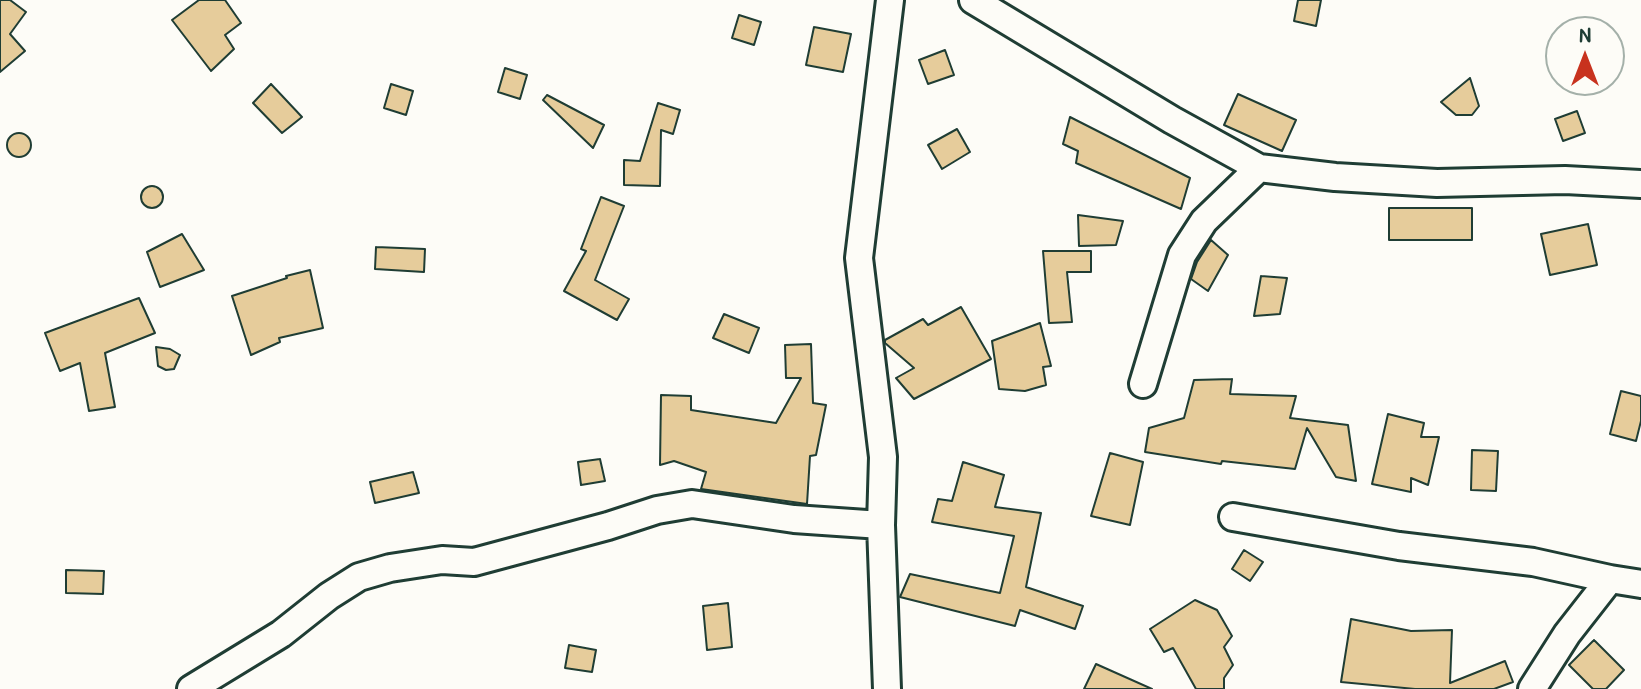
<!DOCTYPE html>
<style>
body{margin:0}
#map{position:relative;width:1641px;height:689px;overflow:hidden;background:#fdfcf7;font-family:"Patrick Hand",sans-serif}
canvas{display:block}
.north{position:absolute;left:1545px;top:16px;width:80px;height:80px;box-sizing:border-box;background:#fdfcf7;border:2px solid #a4b0a9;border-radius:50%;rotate:0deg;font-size:22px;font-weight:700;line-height:32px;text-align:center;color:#1f3d34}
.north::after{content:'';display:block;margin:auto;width:28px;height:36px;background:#c8321e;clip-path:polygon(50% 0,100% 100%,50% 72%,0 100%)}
</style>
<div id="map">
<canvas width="1641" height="689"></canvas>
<div class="north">N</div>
</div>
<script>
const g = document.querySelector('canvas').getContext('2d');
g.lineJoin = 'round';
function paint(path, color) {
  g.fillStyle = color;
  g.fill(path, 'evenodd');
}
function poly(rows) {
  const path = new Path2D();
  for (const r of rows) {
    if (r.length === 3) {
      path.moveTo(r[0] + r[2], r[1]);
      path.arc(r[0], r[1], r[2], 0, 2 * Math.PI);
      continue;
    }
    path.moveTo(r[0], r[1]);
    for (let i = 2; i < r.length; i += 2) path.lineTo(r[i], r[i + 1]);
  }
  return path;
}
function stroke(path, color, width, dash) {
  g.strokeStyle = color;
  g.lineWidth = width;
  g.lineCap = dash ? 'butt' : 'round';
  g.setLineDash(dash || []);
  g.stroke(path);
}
const building = poly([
 [0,0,10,0,26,12,10,34,25,51,0,72,0,0],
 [199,0,225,0,241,23,225,35,234,49,211,71,172,20,199,0],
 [1298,0,1321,0,1316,26,1294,21,1298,0],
 [739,15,761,22,754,45,732,38,739,15],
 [814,27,851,34,843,72,806,65,814,27],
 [945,50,954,75,928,84,919,60,945,50],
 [505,68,527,75,520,99,498,92,505,68],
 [1470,78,1479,106,1472,115,1456,115,1441,102,1470,78],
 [271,84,302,117,282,133,253,103,271,84],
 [391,84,413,91,406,115,384,108,391,84],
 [1238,94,1296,120,1282,151,1224,125,1238,94],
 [547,95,604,125,593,148,543,100,547,95],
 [658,103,680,110,673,134,661,130,660,186,624,185,624,160,640,161,658,103],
 [1577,111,1585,133,1563,141,1555,119,1577,111],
 [1070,117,1190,178,1181,209,1076,163,1078,151,1063,144,1070,117],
 [957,129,970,152,942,169,928,145,957,129],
 [19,145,12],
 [152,197,11],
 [601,197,624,206,595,280,629,299,617,320,564,291,586,251,581,249,601,197],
 [1389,208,1472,208,1472,240,1389,240,1389,208],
 [1078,215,1123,221,1116,245,1079,246,1078,215],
 [1588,224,1597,265,1550,275,1541,234,1588,224],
 [182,234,204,270,160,287,147,252,182,234],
 [1211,240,1228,255,1208,291,1191,279,1197,262,1211,240],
 [376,247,425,249,424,272,375,269,376,247],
 [1043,251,1091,251,1091,272,1067,272,1072,322,1049,323,1043,251],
 [310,270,323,328,279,338,280,342,251,355,232,296,287,278,286,276,310,270],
 [1261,276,1287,278,1280,314,1254,316,1261,276],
 [139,298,155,333,105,353,115,407,89,411,80,363,60,371,45,333,139,298],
 [961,307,991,359,914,399,896,378,914,368,885,343,885,340,923,319,928,325,961,307],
 [724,314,759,328,749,353,713,338,724,314],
 [1040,323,1051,366,1043,367,1046,385,1025,391,999,389,992,341,1040,323],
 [811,344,813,403,826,405,816,455,810,456,807,504,701,489,706,472,674,461,660,465,661,395,691,396,691,410,776,423,801,378,786,378,785,345,811,344],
 [156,347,170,349,180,355,174,369,166,370,158,366,156,347],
 [1232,379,1230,394,1296,396,1290,418,1348,425,1356,481,1336,477,1307,428,1295,469,1222,461,1221,464,1145,452,1149,428,1184,418,1194,380,1232,379],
 [1621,391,1641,396,1641,421,1636,441,1610,434,1621,391],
 [1388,414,1424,423,1421,437,1439,437,1428,485,1411,478,1411,492,1372,484,1388,414],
 [1472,450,1498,451,1496,491,1471,490,1472,450],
 [1110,453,1143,462,1130,525,1091,516,1110,453],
 [600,459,605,481,581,485,578,462,600,459],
 [963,462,1004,475,995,507,1041,513,1026,587,1083,606,1075,629,1020,610,1015,626,900,597,910,574,1000,593,1014,536,932,522,938,499,952,501,963,462],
 [413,472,419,493,375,503,370,482,413,472],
 [1244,550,1263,562,1250,581,1232,569,1244,550],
 [66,570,104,571,103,594,66,593,66,570],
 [1195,600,1217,610,1232,636,1224,647,1233,665,1224,678,1224,689,1196,689,1173,648,1164,652,1150,629,1195,600],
 [728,603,732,647,707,650,703,606,728,603],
 [1351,619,1411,631,1452,630,1450,683,1505,661,1513,682,1494,689,1415,689,1341,682,1351,619],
 [1594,640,1624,670,1606,689,1593,689,1569,665,1594,640],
 [569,645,596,650,592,672,565,668,569,645],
 [1096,664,1152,689,1084,689,1096,664]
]);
paint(building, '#e6cc9b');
stroke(building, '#1f3d34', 2);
const street = poly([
 [973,0,1172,120,1259,168,1335,177,1437,183,1565,180,1641,184],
 [1143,384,1182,255,1204,221,1259,168],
 [1233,517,1399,546,1533,562,1610,579],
 [191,689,281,634,329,596,359,577,390,568,442,560,474,562,608,526,657,510,692,504,794,519,881,525],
 [887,689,881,525,883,457,859,258,890,0],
 [1532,689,1567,634,1610,579,1641,584]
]);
stroke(street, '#1f3d34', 32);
stroke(street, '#fdfcf7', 26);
</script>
